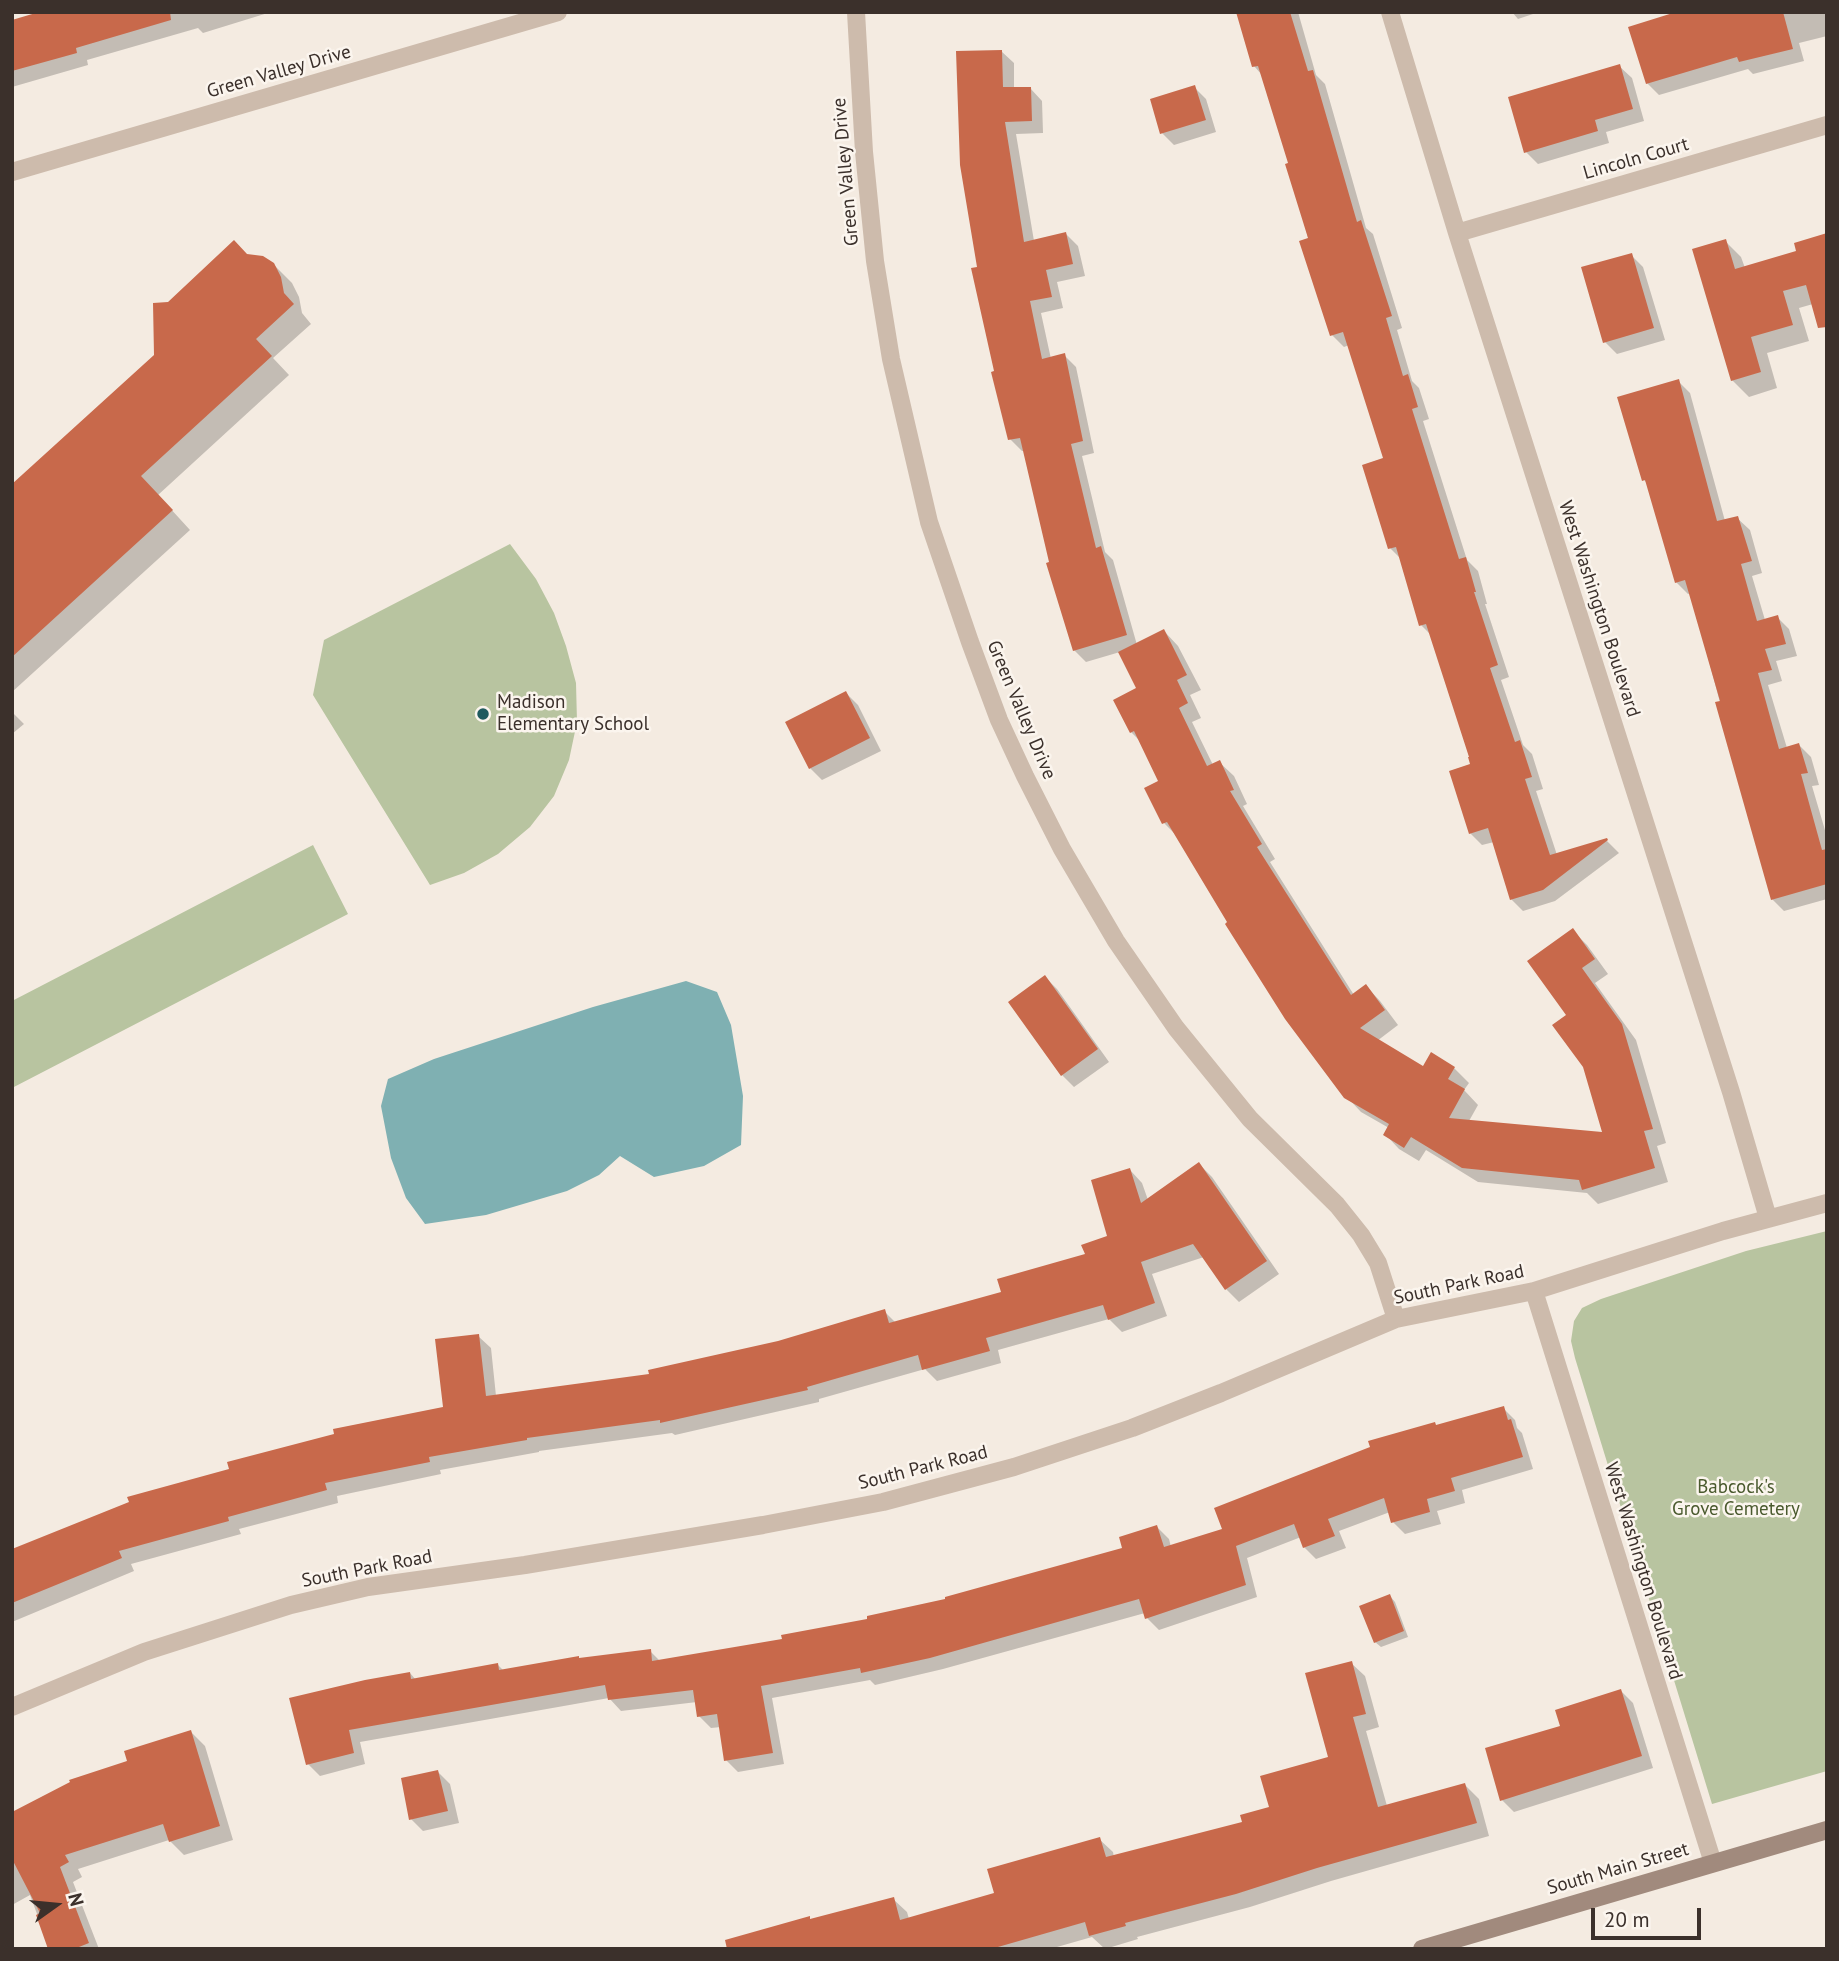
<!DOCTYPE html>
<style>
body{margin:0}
#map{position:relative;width:1839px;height:1961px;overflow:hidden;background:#f4ebe1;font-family:"PT Sans",sans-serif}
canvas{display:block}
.frame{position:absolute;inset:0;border:14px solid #3b302b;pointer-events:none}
.north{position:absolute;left:21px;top:1870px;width:70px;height:70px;-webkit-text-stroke:5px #fbf5ee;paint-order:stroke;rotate:75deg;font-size:19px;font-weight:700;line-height:28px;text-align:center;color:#3b302b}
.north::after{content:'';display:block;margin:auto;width:24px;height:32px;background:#3b302b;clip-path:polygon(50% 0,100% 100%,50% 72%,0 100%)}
.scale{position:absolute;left:1591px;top:1908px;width:110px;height:32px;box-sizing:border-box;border:4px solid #3b302b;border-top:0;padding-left:9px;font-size:21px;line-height:24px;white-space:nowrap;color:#3b302b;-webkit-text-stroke:5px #fbf5ee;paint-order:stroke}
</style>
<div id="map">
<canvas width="1839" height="1961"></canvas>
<div class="frame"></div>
<div class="north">N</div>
<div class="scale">20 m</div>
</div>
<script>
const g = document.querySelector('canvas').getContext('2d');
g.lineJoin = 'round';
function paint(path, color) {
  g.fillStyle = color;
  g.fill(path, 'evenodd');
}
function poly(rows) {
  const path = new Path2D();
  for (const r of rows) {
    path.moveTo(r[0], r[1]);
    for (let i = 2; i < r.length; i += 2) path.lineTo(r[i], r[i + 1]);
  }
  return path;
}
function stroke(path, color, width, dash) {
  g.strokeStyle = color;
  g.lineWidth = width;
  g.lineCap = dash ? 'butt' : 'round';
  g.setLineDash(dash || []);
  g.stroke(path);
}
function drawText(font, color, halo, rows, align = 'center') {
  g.font = font + ' "PT Sans",sans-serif';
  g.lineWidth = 5;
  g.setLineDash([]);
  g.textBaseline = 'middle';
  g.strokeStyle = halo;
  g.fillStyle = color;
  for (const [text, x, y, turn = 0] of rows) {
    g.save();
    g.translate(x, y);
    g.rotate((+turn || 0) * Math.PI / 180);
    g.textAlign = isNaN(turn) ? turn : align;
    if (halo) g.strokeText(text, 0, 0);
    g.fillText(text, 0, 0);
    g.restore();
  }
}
paint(poly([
 [510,544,536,579,554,613,566,646,576,683,577,722,569,760,554,796,530,827,498,854,464,873,430,885,313,695,324,640],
 [313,845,348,914,12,1088,12,1001],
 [1827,1231,1827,1771,1712,1804,1575,1358,1571,1341,1574,1321,1582,1308,1601,1299,1746,1251]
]), '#b8c4a0');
paint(poly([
 [686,981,717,992,731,1025,743,1096,741,1145,704,1166,654,1177,620,1156,599,1175,567,1191,486,1215,425,1224,406,1198,391,1158,381,1106,388,1079,434,1059,593,1007]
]), '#7fb0b2');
paint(poly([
 [45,12,271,12,203,33,198,28,87,60,88,65,12,87,12,22],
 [1238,12,1298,12,1316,75,1325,84,1366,228,1373,234,1402,328,1397,330,1412,381,1419,388,1429,419,1423,421,1467,560,1478,571,1487,604,1485,604,1509,677,1501,680,1523,745,1532,754,1543,789,1536,791,1557,855,1606,840,1619,853,1555,901,1523,911,1511,899,1494,842,1482,845,1470,833,1472,765,1432,636,1421,625,1402,560,1390,548,1385,459,1349,345,1344,347,1332,335,1290,165,1262,75,1254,66],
 [1512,12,1539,12,1518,19],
 [1678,12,1827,12,1827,36,1799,43,1804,61,1753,74,1748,69,1659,95,1647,83],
 [1001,51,1014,63,1014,89,1030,88,1042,101,1043,133,1016,134,1034,241,1066,234,1078,246,1085,276,1057,282,1063,308,1041,313,1051,359,1064,355,1076,367,1094,453,1082,456,1105,552,1113,560,1137,645,1164,631,1178,646,1201,690,1190,695,1201,718,1192,722,1213,765,1219,762,1234,776,1247,804,1243,806,1275,859,1270,862,1354,995,1366,986,1380,1001,1398,1025,1377,1041,1424,1069,1432,1055,1454,1068,1469,1083,1464,1090,1478,1105,1469,1121,1605,1134,1568,1015,1573,931,1587,945,1608,974,1595,983,1636,1040,1666,1143,1657,1146,1668,1182,1598,1204,1587,1193,1478,1182,1426,1150,1419,1161,1399,1149,1385,1134,1389,1128,1361,1112,1346,1096,1229,923,1179,838,1164,823,1147,788,1161,781,1141,742,1131,732,1138,688,1120,652,1086,662,1074,650,1024,451,1022,451,1010,439,979,268],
 [1619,66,1632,78,1644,121,1606,132,1609,143,1538,164,1526,152],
 [1194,87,1206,99,1216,132,1174,145,1162,133],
 [1725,241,1741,257,1745,268,1799,252,1827,300,1799,308,1809,341,1767,353,1777,388,1749,397,1732,380],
 [247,255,273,264,292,283,299,297,302,313,311,324,273,358,289,375,158,495,190,530,12,692,12,486,155,355,169,304],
 [1631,255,1643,267,1665,340,1617,354,1605,342],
 [1678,381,1690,393,1725,521,1737,518,1750,530,1762,573,1752,576,1765,620,1777,617,1789,629,1797,656,1776,661,1782,681,1768,685,1787,748,1799,745,1811,757,1819,785,1812,786,1827,837,1827,899,1784,911,1772,899,1691,593,1688,594,1676,582,1649,485,1644,480],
 [846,693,858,705,881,751,822,780,810,768],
 [12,712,24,724,12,734],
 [1045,977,1057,989,1109,1062,1074,1087,1062,1075],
 [1199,1164,1212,1177,1279,1274,1239,1302,1226,1289,1204,1257,1152,1274,1167,1316,1122,1332,1109,1319,998,1350,1001,1363,937,1381,925,1369,819,1399,819,1402,675,1435,672,1433,539,1451,539,1452,440,1470,441,1474,337,1496,338,1503,239,1529,241,1534,131,1564,134,1571,12,1622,12,1552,445,1408,478,1336,491,1348,496,1396,651,1375,779,1343,884,1311,896,1323,1003,1293,1087,1255,1109,1237,1130,1170,1142,1183,1148,1200],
 [1503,1408,1515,1420,1517,1428,1522,1433,1533,1469,1462,1490,1465,1503,1437,1511,1441,1524,1405,1534,1393,1522,1390,1512,1339,1531,1346,1548,1316,1559,1304,1547,1301,1537,1247,1558,1257,1597,1159,1630,1147,1618,1145,1613,943,1669,875,1685,870,1680,772,1698,784,1764,738,1772,726,1760,721,1727,711,1728,699,1716,697,1702,621,1711,609,1698,360,1742,365,1764,320,1776,308,1764,410,1673,416,1680,498,1665,504,1671,650,1651,660,1661,784,1641,869,1620,948,1601,1125,1549,1157,1527,1169,1539,1171,1547,1224,1530,1437,1427],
 [1390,1596,1395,1602,1408,1637,1381,1647,1375,1642],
 [1351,1663,1365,1676,1379,1727,1366,1731,1387,1806,1465,1785,1479,1799,1489,1836,1331,1881,1250,1907,1137,1937,1138,1939,1105,1949,1092,1937,1050,1949,760,1949,893,1899,907,1912,909,1919,996,1894,1099,1839,1113,1852,1114,1857,1244,1823,1271,1808,1330,1758],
 [1621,1691,1633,1703,1653,1768,1514,1812,1502,1800,1562,1727],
 [191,1732,205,1746,233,1840,184,1855,169,1840,78,1869,82,1877,73,1882,99,1949,50,1949,30,1895,12,1905,12,1814],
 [438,1772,450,1784,459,1823,423,1831,411,1819]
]), '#0003');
paint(poly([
 [39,12,170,12,171,20,76,48,77,53,12,71,12,20],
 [1236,12,1290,12,1308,71,1313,70,1357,222,1361,220,1392,316,1386,318,1403,376,1408,374,1418,407,1412,409,1459,559,1466,557,1476,592,1474,592,1498,665,1490,668,1515,742,1520,740,1532,777,1525,779,1550,855,1607,838,1608,840,1543,890,1510,900,1488,828,1469,834,1449,771,1470,764,1468,757,1469,757,1426,624,1419,626,1396,547,1388,549,1362,465,1383,458,1343,332,1330,336,1299,241,1308,238,1285,164,1288,163,1258,66,1252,67],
 [1676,12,1783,12,1793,49,1739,62,1737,57,1646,84,1628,27],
 [1002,50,1003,87,1031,87,1032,121,1005,122,1024,242,1066,232,1073,264,1046,270,1052,297,1030,301,1042,359,1065,353,1083,441,1071,444,1096,548,1101,546,1127,635,1073,651,1046,563,1049,562,1020,438,1008,440,991,372,994,371,971,268,977,267,960,165,956,51],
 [1620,64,1633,109,1595,120,1598,131,1524,153,1508,97],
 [1195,85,1206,120,1160,134,1150,99],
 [1827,233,1827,327,1818,328,1806,285,1783,291,1793,325,1751,337,1761,372,1731,381,1692,249,1726,239,1735,269,1796,251,1794,243],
 [234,240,247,254,263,256,274,263,281,277,284,293,294,304,256,339,272,356,141,476,173,510,12,657,12,484,154,355,153,303,168,302],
 [1632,253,1654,328,1603,343,1581,267],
 [1679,379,1717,521,1738,516,1752,561,1741,564,1757,621,1778,615,1786,644,1765,649,1772,670,1758,673,1779,749,1799,743,1808,773,1801,774,1822,850,1827,849,1827,884,1771,900,1715,702,1720,701,1685,580,1675,583,1645,480,1642,481,1617,397],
 [1164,629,1187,675,1177,680,1188,703,1179,708,1207,766,1220,760,1234,790,1230,791,1262,844,1257,847,1351,995,1366,984,1385,1010,1360,1028,1423,1066,1431,1052,1455,1067,1448,1079,1465,1089,1449,1118,1602,1132,1583,1067,1552,1025,1566,1015,1527,961,1573,928,1595,959,1582,968,1622,1024,1653,1129,1644,1131,1655,1168,1582,1190,1579,1180,1462,1168,1411,1137,1404,1148,1383,1135,1389,1124,1344,1098,1285,1019,1225,924,1227,922,1167,822,1162,824,1144,788,1158,781,1134,731,1130,733,1113,700,1136,688,1118,652],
 [846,691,870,738,809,769,785,722],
 [1045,975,1098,1049,1061,1076,1008,1002],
 [1199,1162,1267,1261,1225,1290,1193,1244,1141,1262,1155,1303,1108,1320,1103,1305,986,1338,990,1351,922,1370,918,1355,807,1387,808,1390,660,1423,660,1420,527,1438,527,1440,429,1457,430,1462,325,1483,327,1490,228,1517,229,1521,119,1551,122,1558,12,1603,12,1549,129,1502,127,1497,229,1469,227,1462,334,1434,333,1429,443,1407,435,1339,479,1334,486,1396,649,1374,648,1370,778,1341,885,1309,889,1323,1001,1292,997,1279,1085,1254,1081,1245,1107,1236,1091,1180,1130,1168,1141,1203],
 [1504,1406,1508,1420,1511,1419,1523,1457,1451,1478,1455,1491,1427,1499,1430,1512,1391,1523,1384,1498,1328,1519,1335,1536,1303,1548,1294,1524,1236,1546,1246,1585,1145,1619,1139,1599,930,1658,861,1673,860,1668,761,1686,773,1753,724,1761,717,1714,697,1717,693,1690,608,1700,605,1685,349,1730,354,1753,306,1765,289,1698,365,1680,410,1672,411,1679,498,1663,499,1670,579,1656,579,1658,651,1649,652,1661,782,1639,781,1635,867,1619,867,1616,945,1599,945,1597,1122,1548,1119,1537,1157,1525,1164,1547,1222,1529,1214,1508,1370,1447,1368,1441,1435,1422,1436,1425],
 [1390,1594,1404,1631,1374,1643,1359,1606],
 [1352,1661,1366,1714,1353,1717,1378,1807,1465,1783,1477,1823,1317,1868,1236,1894,1125,1923,1126,1926,1089,1936,1085,1922,991,1949,727,1949,725,1940,810,1916,810,1919,894,1897,900,1920,994,1893,987,1869,1100,1837,1106,1857,1242,1822,1240,1815,1269,1807,1260,1776,1328,1757,1305,1673],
 [1621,1689,1642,1756,1500,1801,1485,1748,1560,1726,1555,1710],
 [191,1730,220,1826,169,1842,163,1824,65,1855,69,1862,60,1867,89,1943,74,1949,48,1949,36,1915,40,1913,12,1859,12,1812,70,1782,69,1780,127,1761,124,1751],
 [438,1770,448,1811,409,1820,401,1778]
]), '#c8694b');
stroke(poly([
 [856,12,864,152,875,261,891,359,929,522,970,642,999,720,1025,776,1062,849,1116,941,1176,1028,1250,1119,1337,1205,1361,1235,1378,1263,1396,1319],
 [1390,12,1457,233,1731,1092,1768,1218],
 [12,172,558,12],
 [1457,233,1827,125],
 [1534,1291,1713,1863],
 [12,1707,144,1652,291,1605,368,1587,525,1565,763,1525,883,1502,1014,1467,1132,1428,1221,1393,1396,1319,1534,1291,1723,1231,1827,1203]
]), '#cdbbac', 18);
stroke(poly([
 [1422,1949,1827,1830]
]), '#a18a7d', 18);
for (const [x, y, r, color] of [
 [483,714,7,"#1f5a5e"]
]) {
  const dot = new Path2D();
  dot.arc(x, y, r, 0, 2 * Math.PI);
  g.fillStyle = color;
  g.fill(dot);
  stroke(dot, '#fbf5ee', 2.5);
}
drawText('19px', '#3b302b', '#fbf5ee', [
 ["Green Valley Drive",279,72,-16],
 ["Lincoln Court",1636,159,-16],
 ["Green Valley Drive",846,172,-95],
 ["West Washington Boulevard",1599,609,72],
 ["Green Valley Drive",1021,710,67],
 ["South Park Road",1459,1285,-12],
 ["South Park Road",923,1468,-14],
 ["South Park Road",367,1569,-11],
 ["West Washington Boulevard",1643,1571,73],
 ["South Main Street",1618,1869,-16]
]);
drawText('19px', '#3b302b', '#fbf5ee', [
 ["Madison",497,703],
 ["Elementary School",497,725]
], 'left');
drawText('19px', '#4a5a2e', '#fbf5ee', [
 ["Babcock's",1736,1488],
 ["Grove Cemetery",1736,1510]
]);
</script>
